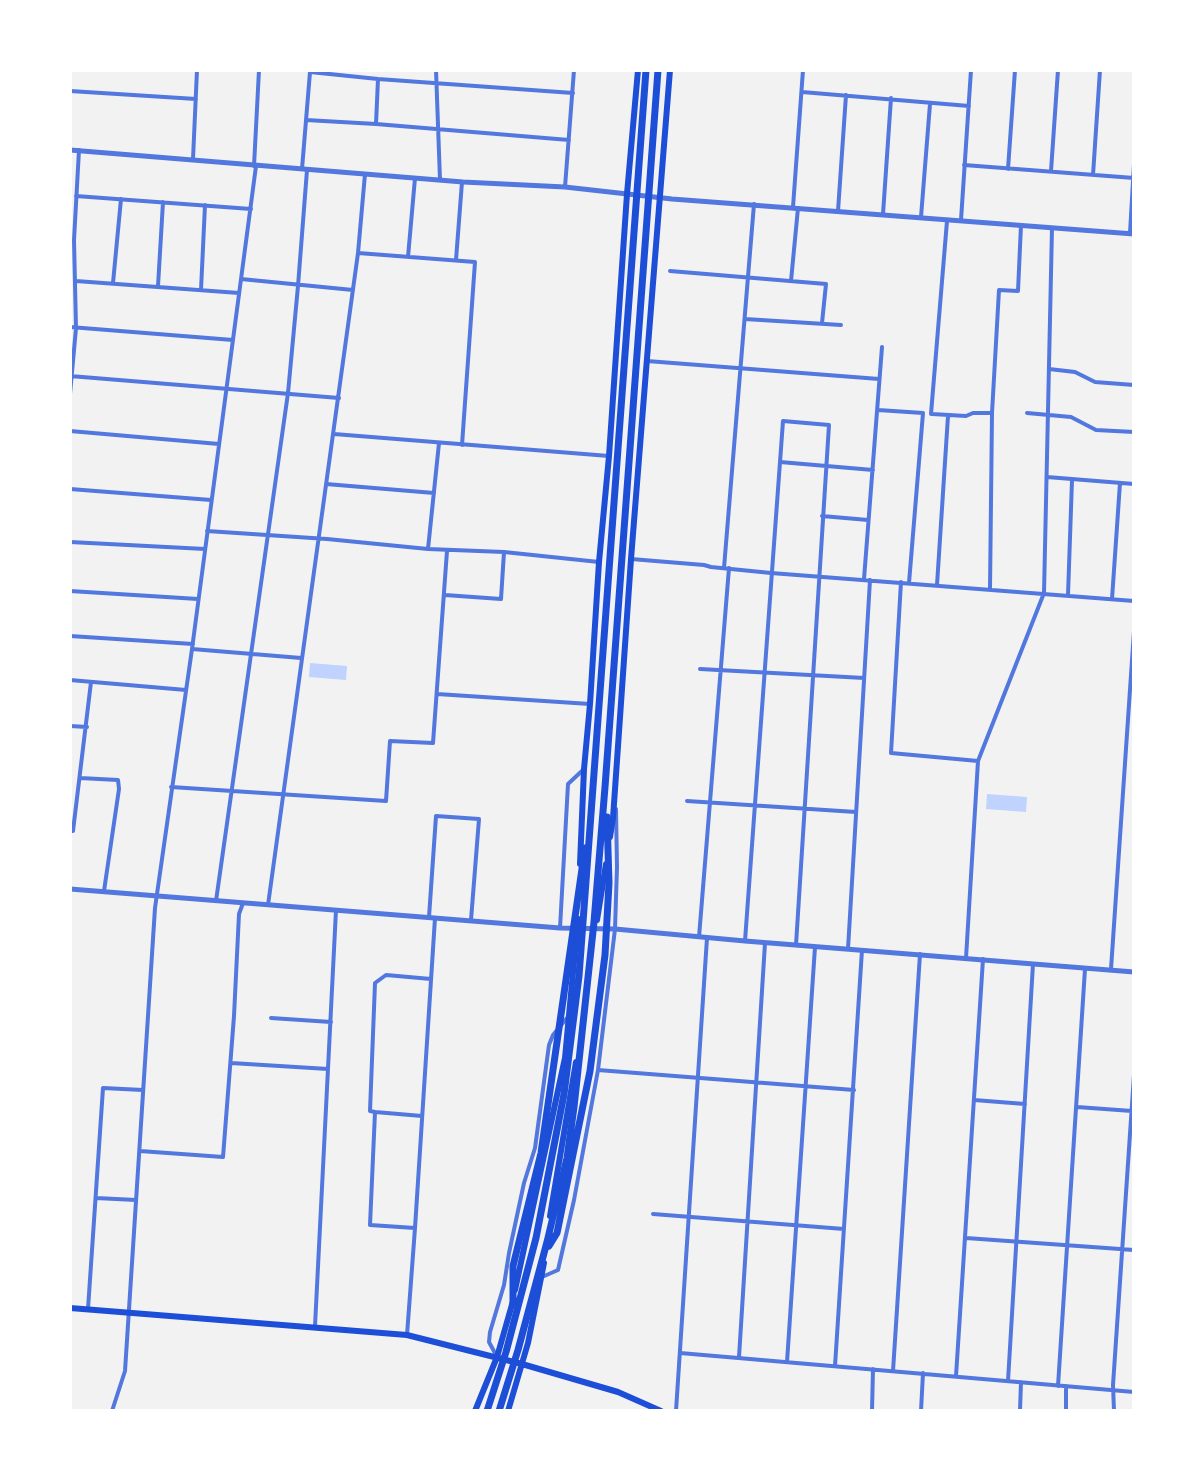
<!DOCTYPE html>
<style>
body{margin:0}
#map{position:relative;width:1204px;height:1481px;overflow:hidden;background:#f2f2f2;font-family:"Titillium Web",sans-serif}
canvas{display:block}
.frame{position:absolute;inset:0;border:72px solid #fff;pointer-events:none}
</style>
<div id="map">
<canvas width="1204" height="1481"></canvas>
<div class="frame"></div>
</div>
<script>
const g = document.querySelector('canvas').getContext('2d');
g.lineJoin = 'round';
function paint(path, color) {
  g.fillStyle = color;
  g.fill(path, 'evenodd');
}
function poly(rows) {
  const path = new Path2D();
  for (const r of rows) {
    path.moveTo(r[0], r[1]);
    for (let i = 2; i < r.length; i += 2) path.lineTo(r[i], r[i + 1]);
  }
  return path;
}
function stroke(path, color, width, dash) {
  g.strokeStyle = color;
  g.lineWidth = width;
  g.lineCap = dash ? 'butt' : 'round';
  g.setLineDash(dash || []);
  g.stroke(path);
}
paint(poly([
 [310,663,347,666,346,680,309,677],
 [987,794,1027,797,1026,812,986,809]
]), '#bfd3fe');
stroke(poly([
 [436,70,440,180],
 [310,72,378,79,573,93],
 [70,91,196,99],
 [802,92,969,106],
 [306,120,376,124,569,140],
 [376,124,378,79],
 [193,159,197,70],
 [964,165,1134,178],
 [254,166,259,70],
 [302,169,310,72],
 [1008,169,1015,70],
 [1051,171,1058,70],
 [1093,175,1100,70],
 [565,187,574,70],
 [76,196,251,209],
 [793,207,803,70],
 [838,211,846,95],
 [883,214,891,98],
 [921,217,930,104],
 [961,220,971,70],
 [1130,233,1134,164],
 [358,253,475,262,462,445],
 [408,257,415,178],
 [456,260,462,182],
 [670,271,826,284,822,323],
 [241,279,353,290],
 [76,281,239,293],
 [791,281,798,208],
 [113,283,121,199],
 [158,286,163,202],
 [201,290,205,205],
 [745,319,841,325],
 [70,327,233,340],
 [647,361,879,379],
 [1049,369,1075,372,1095,382,1134,385],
 [70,376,339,398],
 [70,394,76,328,74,240,79,150],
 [878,410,923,413],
 [1027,413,1071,417,1096,430,1134,432],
 [931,414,947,221],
 [932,414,966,416,973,413,992,413],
 [70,431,219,444],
 [334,434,609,456],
 [780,462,873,470],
 [1047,477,1134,484],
 [326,484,434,493],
 [70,489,211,500],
 [822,516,868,520],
 [207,531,327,539,428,549,504,552,599,562],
 [70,542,205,549],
 [428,549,439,443],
 [631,559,704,565,711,567,771,573,1134,601],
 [724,568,754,204],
 [864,579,882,347],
 [901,582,891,753,978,761],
 [909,583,923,413],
 [937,585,948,416],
 [990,589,992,413,999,290,1018,291,1021,225],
 [70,591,198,599],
 [445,595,501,599,504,552],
 [1068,595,1072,480],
 [1112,599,1120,483],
 [70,636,193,644],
 [192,649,301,658],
 [700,669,864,678],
 [70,680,186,690],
 [437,694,590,704],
 [70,726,87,727],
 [80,778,118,780,119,789,104,891],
 [171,787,386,801,390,741,433,743,447,551],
 [687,801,856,812],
 [70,831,73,831,91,682],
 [216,901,288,393,298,286,307,170],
 [268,905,358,253,365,174],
 [429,917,436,816,479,819,471,920],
 [560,928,568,784,584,769],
 [699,937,729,568],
 [745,941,783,421,829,425,796,945],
 [848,949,870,580],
 [966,958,978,761,1044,593,1052,228],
 [1111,969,1134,631],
 [271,1018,331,1022],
 [231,1063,328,1069],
 [598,1070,854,1090],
 [974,1100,1025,1104],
 [1077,1107,1132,1111],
 [375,1112,370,1111,375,983,386,975,431,979],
 [140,1151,223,1157,234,1016,239,914,243,903],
 [96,1198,136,1200],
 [653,1214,844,1229],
 [415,1228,370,1225,375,1112,422,1116],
 [966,1238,1134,1250],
 [542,1277,558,1270,574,1200,598,1070,615,929,617,867,616,809],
 [88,1309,103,1088,143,1090],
 [315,1326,336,910],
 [407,1335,415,1228,435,918],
 [680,1353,1134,1392],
 [496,1355,489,1342,490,1332,504,1285,509,1253,524,1183,535,1148,549,1045,553,1035,567,1018],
 [739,1357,765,943],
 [787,1362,815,947],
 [835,1366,862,950],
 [893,1371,920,954],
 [956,1376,983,959],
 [1008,1381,1033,964],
 [1058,1386,1085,969],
 [112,1411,125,1371,155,908,192,649,256,166],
 [676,1411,707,938],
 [872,1411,873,1369],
 [921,1411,923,1373],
 [1020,1411,1021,1382],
 [1066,1411,1066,1386],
 [1114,1411,1113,1385,1134,1075]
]), '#5277de', 4);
stroke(poly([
 [70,150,463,182,565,187,672,199,1134,234],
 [70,889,560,928,615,929,745,941,1134,972]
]), '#5277de', 5);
stroke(poly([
 [610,837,613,818,631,559,670,70],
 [580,864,584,769,590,704,599,562,609,456,627,194,638,70],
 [597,920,606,864],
 [550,1216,576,1062],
 [515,1290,565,1058,578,919],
 [70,1308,407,1335,522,1364,618,1392,661,1411],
 [475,1411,497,1357,513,1301],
 [508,1411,528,1343,544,1263]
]), '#1d4ed8', 6);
stroke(poly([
 [549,1246,557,1233,590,1071,605,955,609,883,607,817],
 [513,1303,513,1266,541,1153,585,848],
 [487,1411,506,1352,536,1238,564,1094,579,976,646,70],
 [499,1411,518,1350,547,1242,567,1158,574,1107,594,922,605,787,658,70]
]), '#1d4ed8', 7);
</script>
